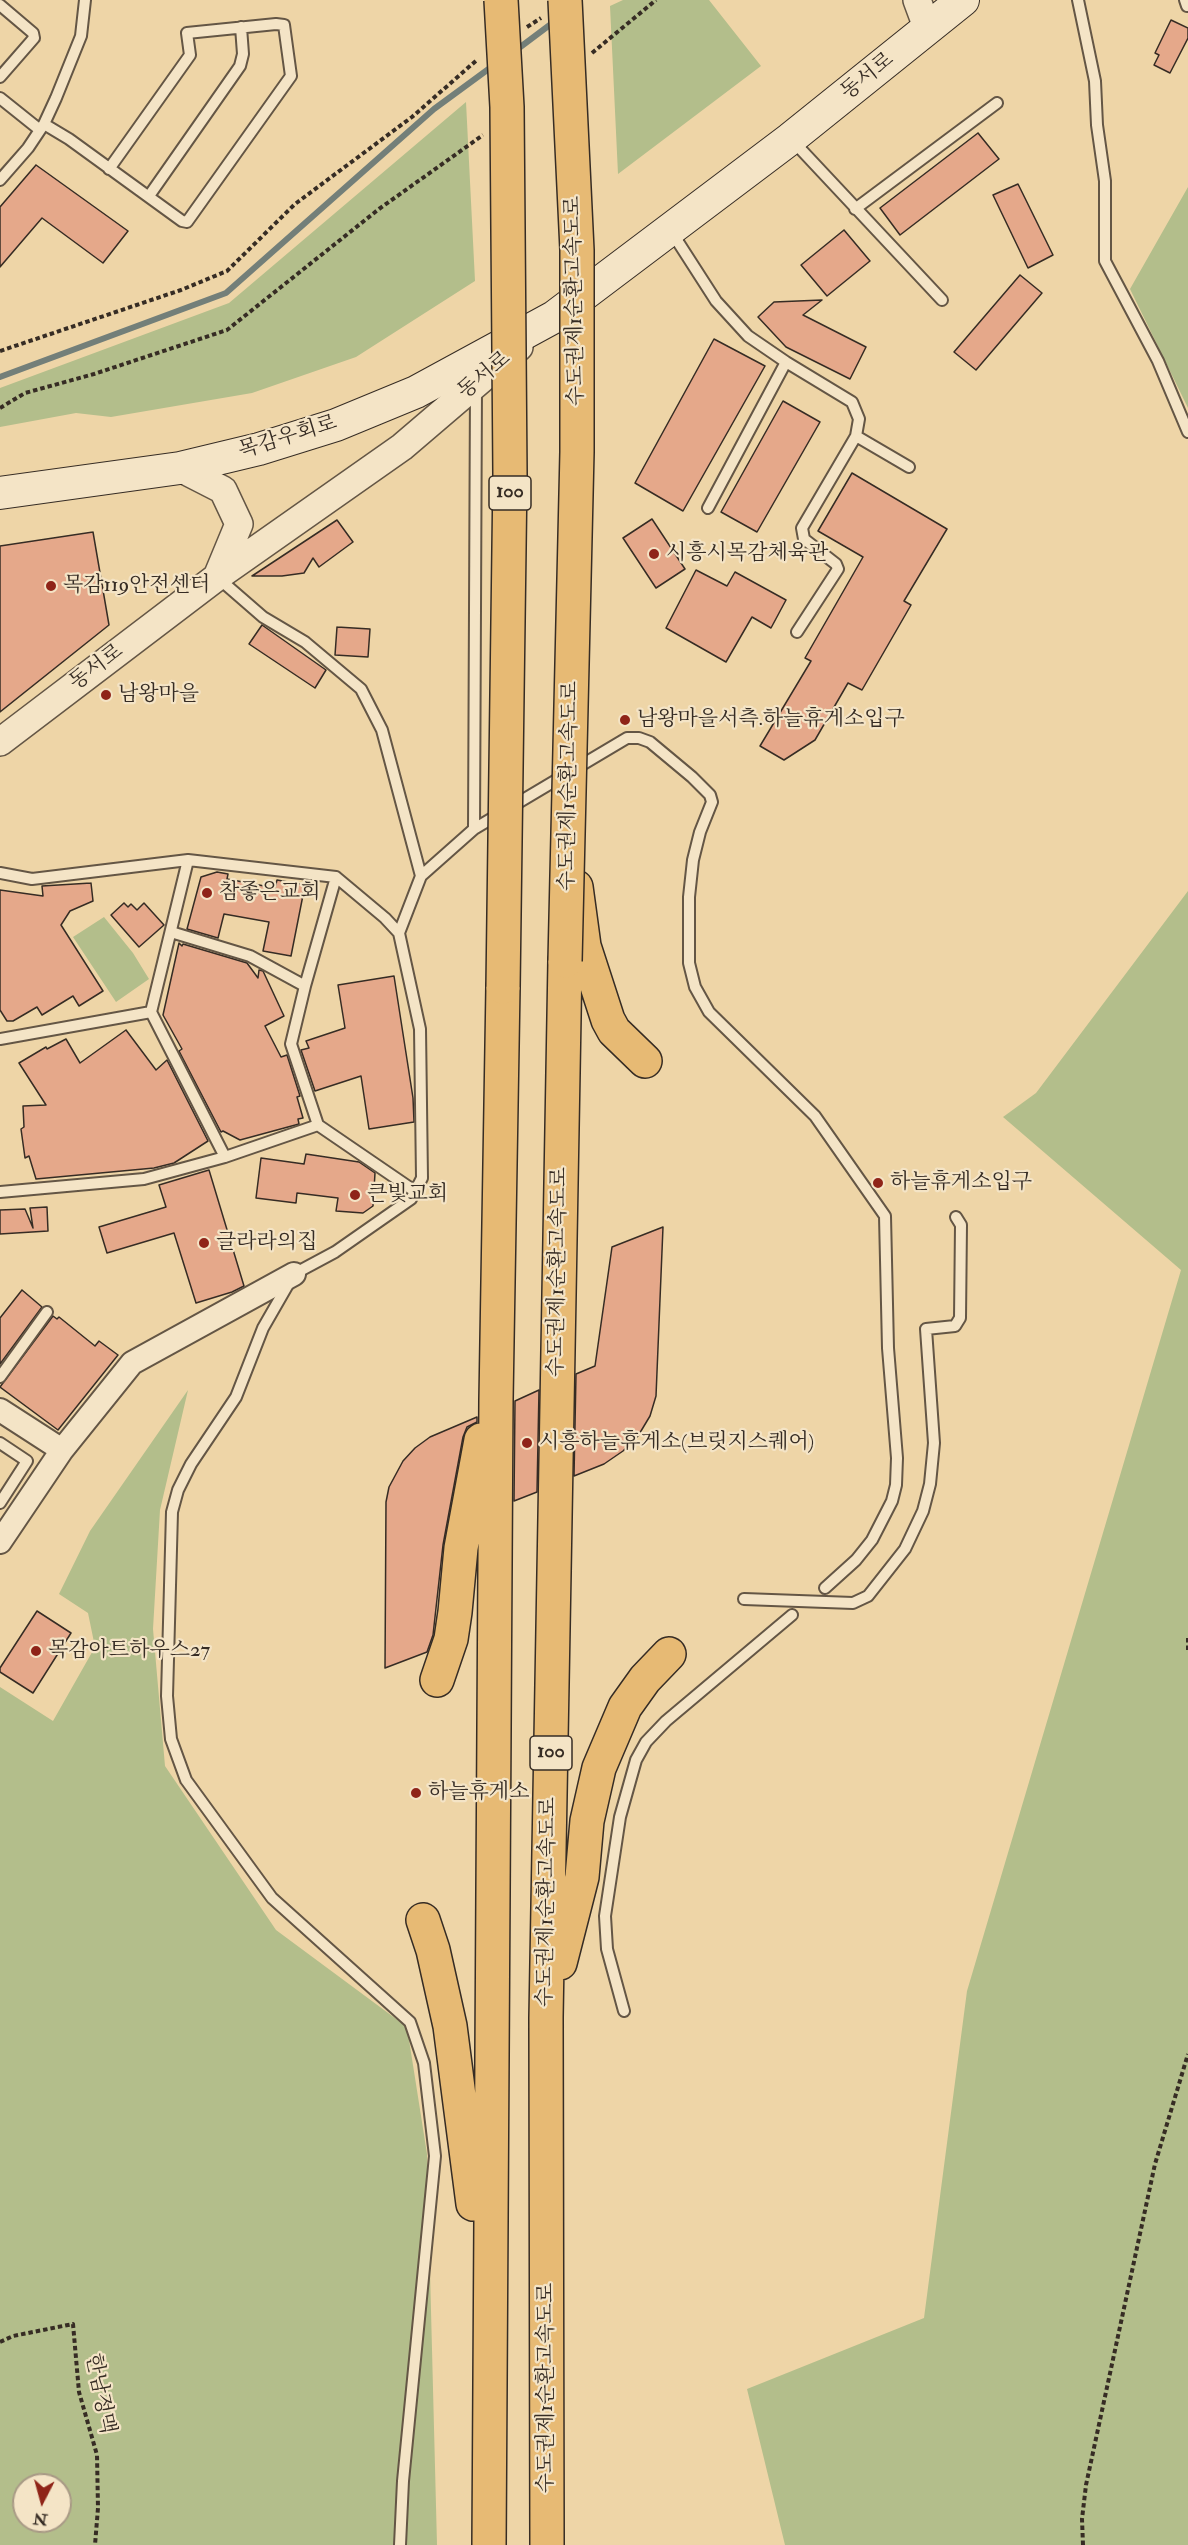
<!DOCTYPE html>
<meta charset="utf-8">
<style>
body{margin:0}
#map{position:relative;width:1188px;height:2545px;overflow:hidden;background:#eed5a7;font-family:"IM FELL Double Pica",serif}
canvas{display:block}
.north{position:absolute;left:12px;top:2473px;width:60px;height:60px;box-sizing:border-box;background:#f4e4c6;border:2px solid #a89a85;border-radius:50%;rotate:186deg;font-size:16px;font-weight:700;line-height:24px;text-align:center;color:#362c24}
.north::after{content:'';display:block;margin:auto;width:21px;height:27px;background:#8f2418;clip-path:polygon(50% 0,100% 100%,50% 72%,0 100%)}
</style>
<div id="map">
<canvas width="1188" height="2545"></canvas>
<div class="north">N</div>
</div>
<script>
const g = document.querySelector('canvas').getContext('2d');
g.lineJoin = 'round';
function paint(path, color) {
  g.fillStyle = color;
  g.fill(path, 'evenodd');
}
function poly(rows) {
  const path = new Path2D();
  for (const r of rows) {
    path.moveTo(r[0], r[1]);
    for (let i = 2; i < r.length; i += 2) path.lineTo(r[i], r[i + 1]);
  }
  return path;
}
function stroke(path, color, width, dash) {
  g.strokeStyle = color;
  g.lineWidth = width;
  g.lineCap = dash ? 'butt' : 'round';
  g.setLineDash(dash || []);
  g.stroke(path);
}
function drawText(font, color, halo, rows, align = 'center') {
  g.font = font + ' "IM FELL Double Pica","Noto Serif KR",serif';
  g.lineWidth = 4.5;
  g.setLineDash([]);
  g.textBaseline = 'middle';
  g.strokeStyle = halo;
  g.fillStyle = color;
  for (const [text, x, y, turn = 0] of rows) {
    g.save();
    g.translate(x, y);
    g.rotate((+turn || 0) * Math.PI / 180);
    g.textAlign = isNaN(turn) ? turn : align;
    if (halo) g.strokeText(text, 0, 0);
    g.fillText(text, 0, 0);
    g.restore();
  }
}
paint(poly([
 [623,0,709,0,761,66,618,174,610,6],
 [466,102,475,281,356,357,252,393,111,417,76,413,0,427,0,388,229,303],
 [1188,187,1188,408,1130,289],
 [1188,891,1188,2545,785,2545,747,2389,924,2318,967,1991,1181,1270,1003,1117,1036,1093],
 [104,917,133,953,149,979,116,1002,73,937],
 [188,1390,160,1510,153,1629,165,1766,276,1930,407,2027,427,2154,437,2545,0,2545,0,1687,53,1721,95,1647,88,1613,59,1594,90,1531],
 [24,2485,60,2485,60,2521,24,2521]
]), '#b3be8b');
stroke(poly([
 [515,51,555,21],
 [0,377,226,293,434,109,494,65]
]), '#737f79', 6);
const building = poly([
 [1171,20,1188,28,1188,38,1170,73,1154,65,1159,55,1155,53,1171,20],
 [978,133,999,159,900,235,880,208,978,133],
 [36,165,128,231,103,263,42,218,0,267,0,207,36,165],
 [1018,184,1053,255,1028,268,993,195,1018,184],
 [844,230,870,261,827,296,801,265,844,230],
 [1020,275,1042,293,976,370,954,352,1020,275],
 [822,300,803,315,866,347,850,379,786,347,758,317,774,302,822,300],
 [714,339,765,366,683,511,635,483,714,339],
 [783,401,820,422,757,532,721,512,783,401],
 [852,473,947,529,904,601,911,605,862,690,848,683,815,740,784,760,760,746,811,661,805,658,863,557,818,531,852,473],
 [652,519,685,569,656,588,623,538,652,519],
 [337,520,353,542,319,567,313,558,304,573,282,576,252,576,337,520],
 [93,532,109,625,0,712,0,546,93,532],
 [696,570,727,586,735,572,786,600,771,628,752,617,726,662,666,628,696,570],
 [262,625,326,670,315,688,249,644,262,625],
 [337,627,370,629,368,657,335,655,337,627],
 [217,872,228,874,227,879,275,888,277,880,305,885,291,956,263,951,269,922,224,914,218,938,187,929,201,877,217,872],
 [91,883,93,901,70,911,61,925,103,991,79,1006,73,996,42,1015,37,1007,13,1021,7,1021,0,1010,0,890,43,896,42,886,91,883],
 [124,903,128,907,131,904,137,910,144,903,164,925,139,947,111,915,124,903],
 [179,943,182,946,183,944,247,963,258,978,259,970,263,971,284,1016,265,1026,281,1057,287,1055,300,1096,297,1097,303,1118,298,1119,299,1124,240,1140,223,1131,221,1132,179,1051,182,1049,163,1015,179,943],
 [394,976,413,1098,414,1122,369,1129,361,1076,315,1091,301,1050,309,1048,306,1041,345,1028,338,985,394,976],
 [126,1030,156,1070,167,1060,208,1141,174,1163,154,1168,36,1179,29,1156,25,1158,21,1129,24,1127,23,1106,46,1105,19,1063,46,1047,47,1049,66,1039,80,1063,126,1030],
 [306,1154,359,1162,375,1173,373,1206,363,1213,336,1211,338,1198,297,1193,296,1203,256,1198,261,1158,304,1164,306,1154],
 [209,1170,244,1286,232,1292,196,1303,174,1233,107,1253,99,1227,166,1207,159,1185,209,1170],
 [47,1207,48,1231,0,1234,0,1210,25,1209,33,1228,30,1208,47,1207],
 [663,1227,656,1396,650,1416,638,1436,623,1451,604,1464,574,1476,576,1374,595,1366,612,1247,663,1227],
 [22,1290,42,1307,0,1364,0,1318,22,1290],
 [53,1316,57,1319,59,1317,95,1346,99,1341,118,1355,58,1430,0,1387,53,1316],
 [539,1390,537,1492,514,1501,515,1401,539,1390],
 [477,1417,477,1422,467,1427,463,1437,443,1545,433,1635,427,1652,385,1668,386,1502,389,1487,403,1461,415,1448,430,1437,477,1417],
 [37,1611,71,1633,33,1693,0,1672,0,1668,37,1611]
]);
paint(building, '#e5a88a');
stroke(building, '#362c24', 1.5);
const service = poly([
 [1078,0,1095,81,1097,125,1105,181,1105,261,1158,361,1188,432],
 [1185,0,1187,6],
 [0,5,33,33,34,38,0,77],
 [0,98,40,130],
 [44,124,69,139,182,221,187,222,291,76,284,25,276,24,187,33,190,55,109,169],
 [793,141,942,300],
 [0,180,28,148,44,124,56,98,81,36,85,0],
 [149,196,240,66,243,54,241,27],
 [855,209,997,103],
 [671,231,716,301,748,336,786,362,852,402,859,419,856,436,802,528,804,539,836,564,838,569,797,632],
 [476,387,474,829,627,738,639,738,650,742,692,777,710,795,712,802,700,832,693,860,689,897,689,963,695,987,709,1012,815,1116,885,1216,888,1348,897,1458,896,1485,892,1501,872,1540,856,1560,825,1588],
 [856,436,909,467],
 [708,508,786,362],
 [217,577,263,617,305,642,361,689,382,730,421,876,399,933,420,1029,422,1178,411,1199,335,1252,294,1274,263,1328,236,1397,191,1464,178,1490,172,1512,167,1696,171,1739,186,1780,272,1898,410,2022,424,2063,435,2156,403,2481,400,2545],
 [188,860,151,1012,225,1157],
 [0,873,32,879,188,860,336,877,385,918,399,933],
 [421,876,474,829],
 [171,932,250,956,305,986],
 [0,1039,151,1012],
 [318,1125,291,1044,305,986,336,877],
 [0,1192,144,1179,225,1157,318,1125,416,1192],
 [0,1377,47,1312],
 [0,1443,27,1461,0,1503],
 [744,1599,853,1603,868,1596,905,1549,923,1511,930,1484,934,1443,926,1329,955,1326,960,1318,961,1225,956,1217],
 [624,2011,607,1949,605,1916,620,1817,636,1760,646,1742,666,1721,792,1615]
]);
const minor = poly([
 [0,1410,62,1450,0,1542],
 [62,1450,132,1363,294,1274]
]);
const tertiary = poly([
 [917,0,927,27],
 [180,468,223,490,239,524,217,577],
 [0,742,217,577,402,447,519,347]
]);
const secondary = poly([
 [0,493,180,468,259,449,336,425,416,392,554,317,790,139,963,0]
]);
const motorway = poly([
 [576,887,584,946,608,1020,614,1031,645,1061],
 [437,1680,451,1639,455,1612,461,1548,481,1440],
 [423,1920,433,1950,450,2026,473,2204],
 [560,1963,582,1877,587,1821,599,1768,625,1707,645,1679,669,1654],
 [489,2545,496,1400,503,987],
 [547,2545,546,2017,565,961]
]);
stroke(service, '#645645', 14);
stroke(minor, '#645645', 26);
stroke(tertiary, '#645645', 30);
stroke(secondary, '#362c24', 34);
stroke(motorway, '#362c24', 36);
stroke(poly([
 [527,27,541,18],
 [592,53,656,0],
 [0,351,181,290,227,271,295,204,412,117,478,59],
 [0,408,25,393,94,374,227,330,379,209,483,135],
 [1188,1638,1188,1651],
 [0,2342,13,2336,73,2324,79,2392,97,2455,98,2508,95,2545],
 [1083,2545,1082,2519,1086,2485,1155,2164,1188,2054]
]), '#362c24', 4, [4.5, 3]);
stroke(service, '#f4e4c6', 10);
stroke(minor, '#f4e4c6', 22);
stroke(tertiary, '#f4e4c6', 27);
stroke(secondary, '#f4e4c6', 32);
stroke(motorway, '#e7ba74', 33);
const motorwayBridge = poly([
 [501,0,507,107,510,475,503,987],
 [565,961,577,452,577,250,565,0]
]);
stroke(motorwayBridge, '#362c24', 36, []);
stroke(motorwayBridge, '#e7ba74', 33);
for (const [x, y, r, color] of [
 [654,554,6,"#8f2418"],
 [51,586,6,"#8f2418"],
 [106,695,6,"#8f2418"],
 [625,720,6,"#8f2418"],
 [207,893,6,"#8f2418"],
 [878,1183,6,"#8f2418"],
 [355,1195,6,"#8f2418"],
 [204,1243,6,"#8f2418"],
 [527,1443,6,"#8f2418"],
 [36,1651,6,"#8f2418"],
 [416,1793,6,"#8f2418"]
]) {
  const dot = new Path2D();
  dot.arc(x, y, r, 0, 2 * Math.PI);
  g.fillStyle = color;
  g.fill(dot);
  stroke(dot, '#f4e4c6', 2);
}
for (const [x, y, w] of [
 [510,493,42],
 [551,1753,42]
]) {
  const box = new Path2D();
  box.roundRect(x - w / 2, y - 17, w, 34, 4.5);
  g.fillStyle = '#f4e4c6';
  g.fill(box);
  stroke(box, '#362c24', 1.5);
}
drawText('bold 20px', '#362c24', null, [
 ["100",510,493],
 ["100",551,1753]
]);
drawText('21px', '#362c24', '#f4e4c6', [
 ["동서로",868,77,-39],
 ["수도권제1순환고속도로",576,301,-91],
 ["동서로",485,376,-40],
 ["목감우회로",288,438,-17],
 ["동서로",97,668,-37],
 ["수도권제1순환고속도로",570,786,-89],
 ["수도권제1순환고속도로",559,1272,-89],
 ["수도권제1순환고속도로",548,1902,-89],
 ["수도권제1순환고속도로",547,2388,-90],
 ["한남정맥",99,2394,79]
]);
drawText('21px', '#362c24', '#f4e4c6', [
 ["시흥시목감체육관",666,554],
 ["목감119안전센터",63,586],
 ["남왕마을",118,695],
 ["남왕마을서측.하늘휴게소입구",637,720],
 ["참좋은교회",219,893],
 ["하늘휴게소입구",890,1183],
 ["큰빛교회",367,1195],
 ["글라라의집",216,1243],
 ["시흥하늘휴게소(브릿지스퀘어)",539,1443],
 ["목감아트하우스27",48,1651],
 ["하늘휴게소",428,1793]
], 'left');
</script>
